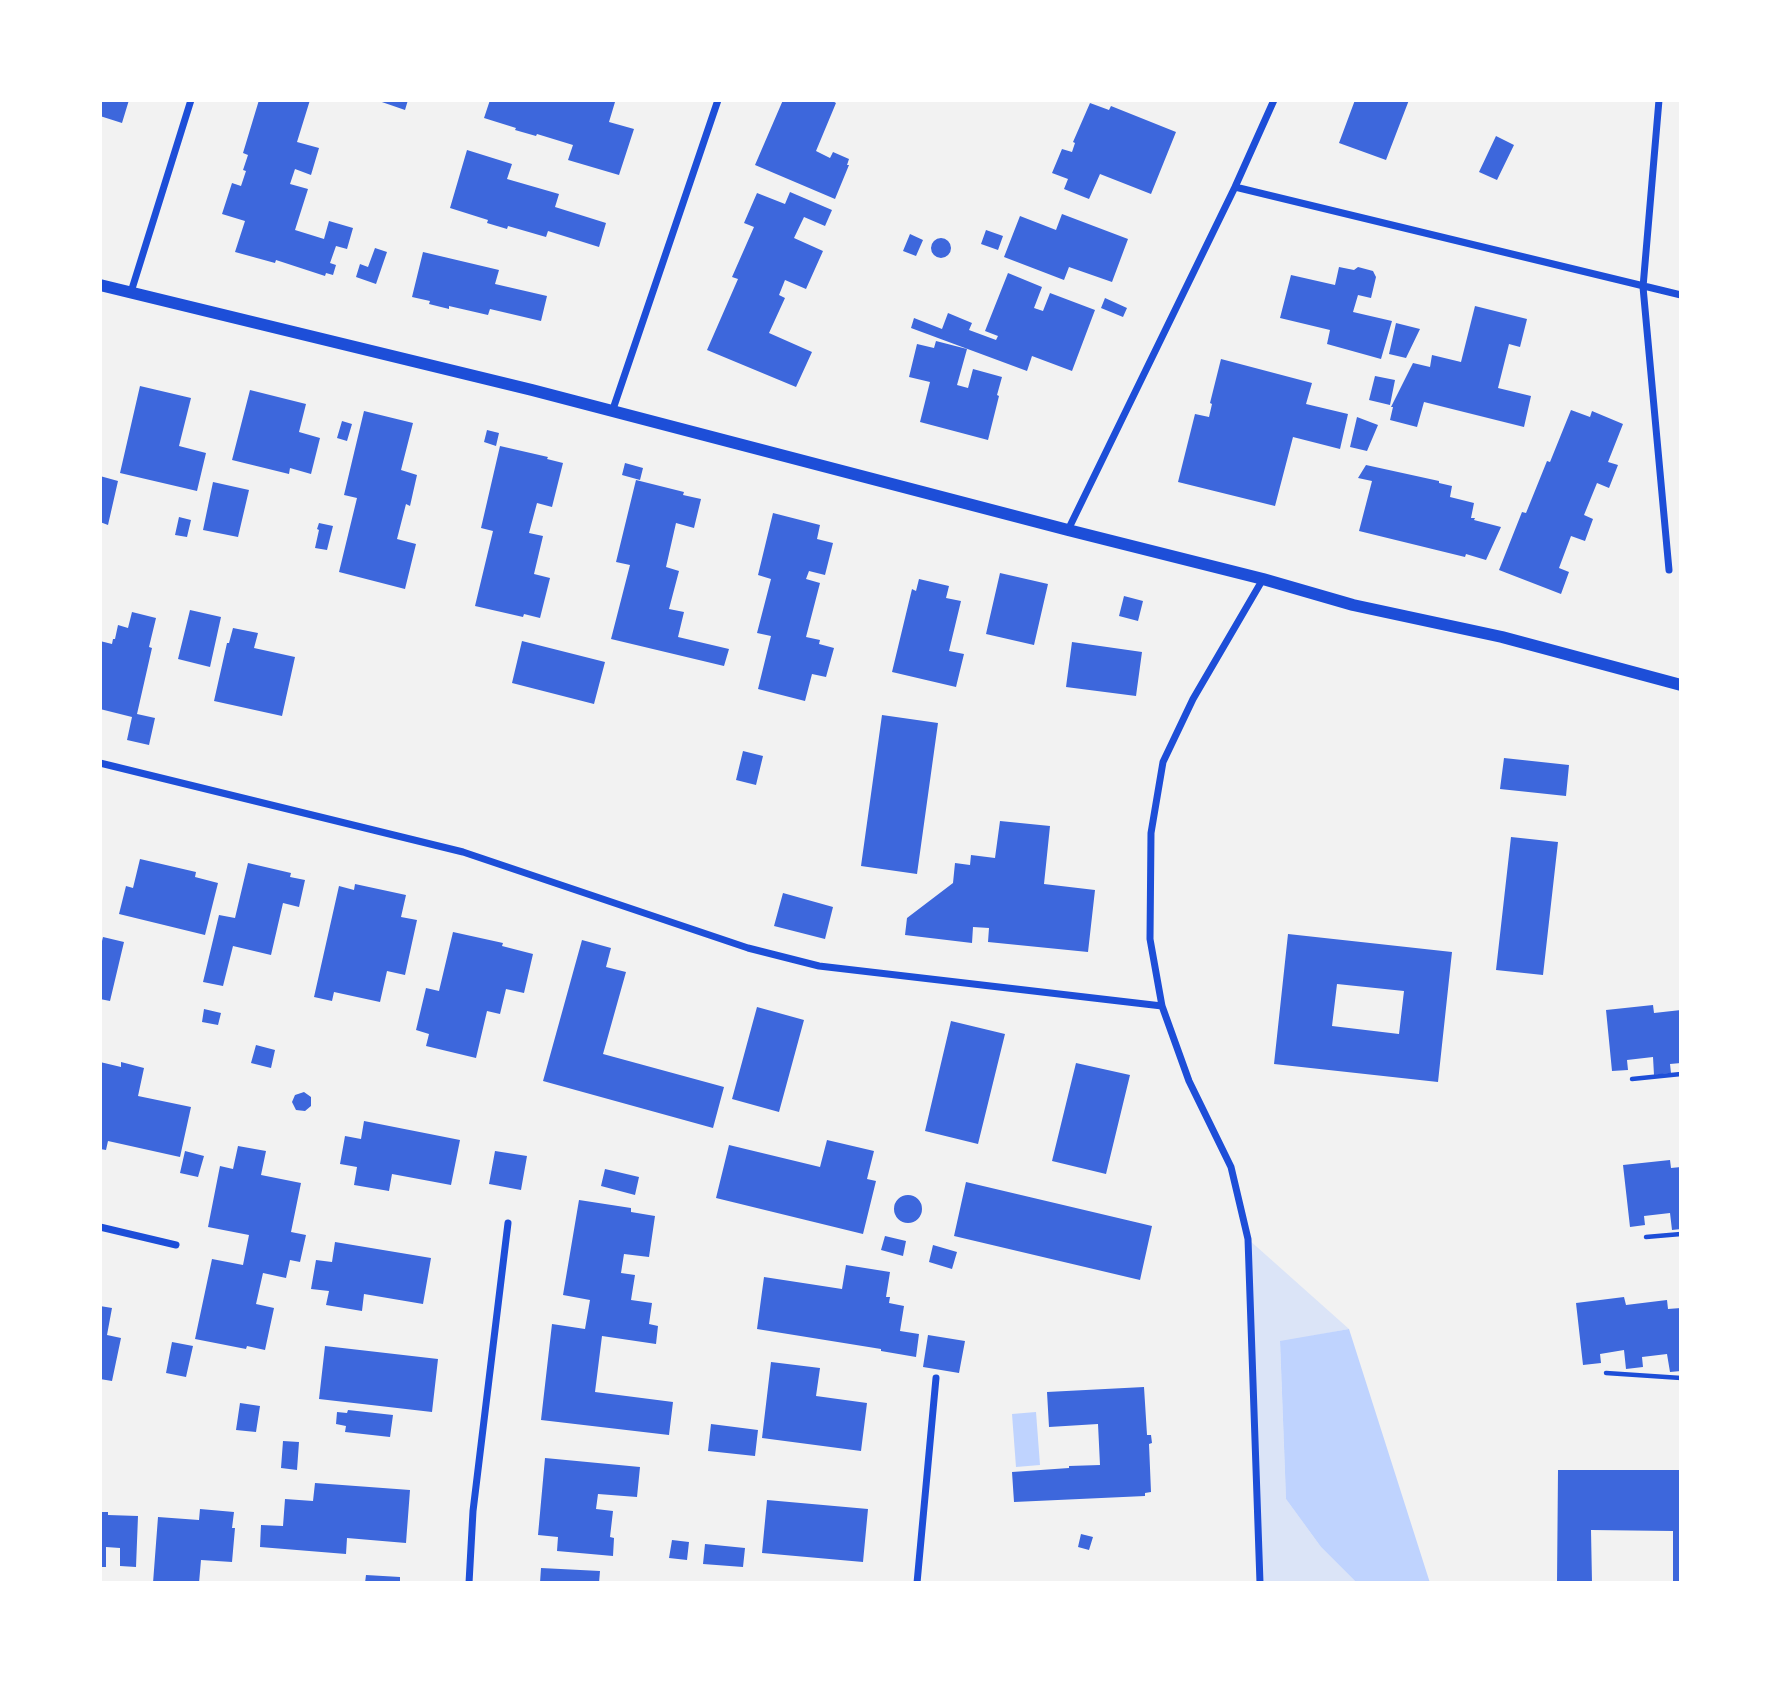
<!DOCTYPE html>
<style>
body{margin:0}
#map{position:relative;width:1781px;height:1683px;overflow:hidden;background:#f2f2f2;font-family:"Nunito Sans",sans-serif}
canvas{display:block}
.frame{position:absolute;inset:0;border:102px solid #fff;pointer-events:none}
</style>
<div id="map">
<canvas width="1781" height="1683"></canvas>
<div class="frame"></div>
</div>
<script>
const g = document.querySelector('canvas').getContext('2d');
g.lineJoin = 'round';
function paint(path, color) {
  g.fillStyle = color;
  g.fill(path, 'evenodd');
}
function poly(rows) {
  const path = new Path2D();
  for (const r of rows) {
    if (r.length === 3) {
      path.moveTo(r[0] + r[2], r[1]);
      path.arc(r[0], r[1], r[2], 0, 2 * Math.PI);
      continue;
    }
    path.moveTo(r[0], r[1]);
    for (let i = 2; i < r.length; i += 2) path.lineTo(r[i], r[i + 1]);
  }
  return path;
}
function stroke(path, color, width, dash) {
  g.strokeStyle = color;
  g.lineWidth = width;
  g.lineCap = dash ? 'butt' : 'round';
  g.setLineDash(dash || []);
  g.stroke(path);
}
paint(poly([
 [1248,1239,1349,1329,1280,1342,1286,1499,1321,1547,1357,1583,1260,1583]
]), '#dbe4f7');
paint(poly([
 [1349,1329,1430,1583,1357,1583,1321,1547,1286,1499,1280,1341],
 [1036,1412,1040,1465,1016,1467,1012,1414]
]), '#bfd3fe');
paint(poly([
 [100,100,129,100,122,123,100,116],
 [259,100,310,100,297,142,319,148,311,175,295,169,290,184,308,189,295,230,324,239,329,221,353,228,347,249,336,246,330,263,336,265,333,275,326,273,325,276,276,260,275,263,235,252,245,221,222,214,232,183,241,186,246,171,243,170,248,155,243,153],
 [376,100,408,100,405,110],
 [490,100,607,100,615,102,609,122,634,129,619,175,568,160,573,145,537,134,536,136,515,130,516,128,484,118],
 [783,100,831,100,836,103,816,151,830,158,833,152,849,159,847,165,849,165,835,199,755,165],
 [1355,100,1409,100,1386,160,1339,143],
 [1090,103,1109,110,1111,106,1176,132,1151,194,1100,174,1089,199,1064,189,1068,179,1052,173,1062,149,1072,152,1075,143,1073,142],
 [1496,136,1514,145,1497,180,1479,172],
 [467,150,512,164,507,179,559,194,555,207,606,223,599,247,548,231,546,237,508,226,507,229,487,223,488,220,450,208],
 [790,192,832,210,825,226,804,217,794,238,823,251,806,289,785,280,779,295,785,298,769,333,812,352,796,387,707,350,738,279,732,277,754,227,744,223,757,193,785,204],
 [1062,214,1128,239,1112,282,1069,267,1064,280,1004,257,1020,216,1056,230],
 [986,230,1003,236,998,250,981,244],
 [910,234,923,240,916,256,903,251],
 [941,248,10],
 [375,248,387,252,376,284,356,277,360,264,368,267],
 [423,252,499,270,495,284,547,296,541,321,490,309,488,315,449,306,449,309,429,304,430,301,412,297],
 [1339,267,1354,270,1358,267,1373,271,1376,277,1371,298,1358,295,1353,312,1392,321,1381,359,1327,344,1330,330,1280,318,1291,275,1335,285],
 [1008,273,1042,287,1034,308,1043,311,1050,293,1095,310,1072,371,1032,356,1027,371,911,328,914,318,942,329,948,313,972,323,969,330,996,340,998,336,985,331],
 [1105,298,1127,308,1123,317,1101,308],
 [1475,306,1527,319,1520,347,1509,344,1498,388,1531,396,1524,427,1424,402,1417,427,1390,420,1393,407,1391,407,1413,363,1430,367,1432,355,1461,362],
 [1396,323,1420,329,1406,358,1389,354],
 [936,341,967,349,957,385,968,388,973,369,1002,377,997,395,999,396,988,440,920,422,930,382,909,377,917,344,934,348],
 [1221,359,1312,383,1306,404,1348,414,1340,449,1293,437,1275,506,1178,482,1195,414,1209,417,1212,404,1210,403],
 [1375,376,1395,380,1390,405,1369,400],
 [140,386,191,398,179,446,206,453,197,491,120,473],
 [250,390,306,404,299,432,320,438,311,474,290,468,289,474,232,460],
 [1571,410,1590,417,1592,411,1623,424,1608,462,1618,465,1609,488,1597,483,1584,515,1593,519,1585,541,1571,536,1559,568,1569,572,1561,594,1499,570,1522,512,1526,513,1547,461,1550,462],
 [364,411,413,423,401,470,417,475,410,506,406,504,397,539,416,544,405,589,339,572,357,498,344,495],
 [1357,417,1378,425,1367,451,1350,447],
 [342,421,352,424,347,441,337,438],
 [487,430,499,433,496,446,484,442],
 [500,446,548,457,547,459,563,463,552,507,537,503,529,533,543,536,534,574,550,578,540,618,524,614,523,617,475,606,493,531,481,528],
 [625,463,643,468,640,480,622,475],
 [1366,465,1439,481,1439,483,1452,486,1450,497,1474,503,1471,518,1475,518,1474,520,1501,527,1486,560,1466,554,1465,557,1359,531,1372,481,1358,478],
 [100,476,118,481,108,525,100,522],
 [636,480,684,492,683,495,701,499,694,528,676,523,666,567,679,571,669,609,684,612,678,637,729,649,724,666,611,639,630,565,616,562],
 [213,482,249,490,238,537,203,530],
 [773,513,820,525,817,539,833,543,825,575,809,571,806,579,820,583,806,637,820,640,819,644,834,648,826,677,812,674,805,701,758,689,771,636,757,633,771,579,758,575],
 [179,517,191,520,187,537,175,535],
 [319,523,333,526,327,550,315,548,319,530,317,529],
 [1000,573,1048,584,1034,645,986,634],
 [919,579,949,586,946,598,961,601,949,651,964,654,956,687,892,672,912,589,916,591],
 [1124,596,1143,601,1138,621,1119,616],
 [190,610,221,617,210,667,178,659],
 [132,612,156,618,149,647,152,648,137,714,155,718,149,745,127,740,132,717,100,709,100,641,112,644,113,639,115,639,118,625,128,628],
 [233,628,258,633,254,648,295,657,282,716,214,701,227,643,229,643],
 [522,641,605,662,594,704,512,683],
 [1072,642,1142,652,1136,696,1066,687],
 [882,715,938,723,917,874,861,866],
 [743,751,763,756,756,785,736,780],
 [1504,758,1569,765,1566,796,1500,789],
 [1000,821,1050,826,1044,884,1095,890,1088,952,988,942,989,928,973,927,972,943,905,935,907,918,953,883,955,863,970,865,971,855,995,858],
 [1511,837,1558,842,1543,975,1496,970],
 [140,859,196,872,195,877,218,883,205,935,119,914,126,886,133,888],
 [248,863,291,873,290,877,305,880,299,907,283,903,271,955,233,946,223,986,203,982,219,915,235,918],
 [355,884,406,895,401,917,417,920,405,975,387,971,380,1002,334,992,332,1001,314,997,339,886,354,890],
 [783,893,833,907,825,939,774,926],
 [453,932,503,943,502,946,533,954,524,993,506,989,500,1014,487,1011,476,1058,426,1046,429,1034,416,1030,426,988,439,991],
 [1288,934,1452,952,1438,1082,1274,1064],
 [1337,984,1404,991,1399,1034,1332,1026],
 [103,937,124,942,110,1001,100,999,100,949],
 [582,940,611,948,606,967,626,972,603,1054,724,1087,713,1128,543,1081],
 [1653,1005,1654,1013,1681,1010,1681,1063,1670,1064,1671,1073,1654,1075,1653,1057,1627,1060,1628,1070,1612,1071,1606,1010],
 [757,1007,804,1020,779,1112,732,1099],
 [204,1009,221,1013,218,1025,202,1022],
 [951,1021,1005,1034,978,1144,925,1131],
 [256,1045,275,1050,271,1068,251,1063],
 [100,1062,121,1067,121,1062,144,1068,138,1096,191,1107,180,1157,108,1141,106,1150,100,1149],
 [1076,1063,1130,1075,1106,1174,1052,1161],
 [304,1092,311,1097,311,1106,305,1111,296,1110,292,1102,295,1095],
 [364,1121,460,1140,451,1185,392,1174,389,1191,354,1185,357,1167,340,1164,345,1136,361,1139],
 [827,1140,874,1151,867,1179,876,1181,863,1234,716,1198,729,1145,820,1167],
 [238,1146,266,1151,261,1175,301,1183,291,1232,306,1235,300,1262,290,1260,286,1278,263,1273,256,1304,274,1308,265,1350,247,1346,246,1349,195,1339,212,1259,243,1265,249,1235,208,1227,220,1166,233,1169],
 [185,1151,204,1156,198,1177,180,1173],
 [495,1151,527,1156,521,1190,489,1184],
 [1670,1160,1671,1168,1681,1167,1681,1229,1672,1230,1670,1213,1644,1216,1645,1225,1630,1227,1623,1165],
 [605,1169,639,1177,635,1195,601,1186],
 [966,1182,1152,1226,1140,1280,954,1236],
 [908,1209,14],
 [579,1200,631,1208,631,1212,655,1216,649,1257,624,1254,621,1273,635,1275,631,1300,652,1303,649,1324,658,1326,656,1344,602,1336,595,1392,673,1402,669,1435,541,1420,552,1324,585,1329,590,1300,563,1295],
 [885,1236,906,1241,903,1256,881,1250],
 [335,1242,431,1258,423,1304,364,1294,362,1311,326,1305,329,1291,311,1289,316,1260,332,1262],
 [933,1245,957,1252,952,1269,929,1262],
 [846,1265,890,1272,886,1297,890,1297,889,1303,904,1306,900,1331,919,1334,916,1357,881,1351,881,1349,757,1329,764,1277,842,1289],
 [1624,1297,1626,1305,1667,1300,1668,1309,1681,1308,1681,1371,1670,1372,1667,1354,1642,1357,1643,1367,1626,1369,1624,1350,1600,1354,1601,1363,1583,1365,1576,1303],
 [100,1306,112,1308,107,1335,121,1338,112,1381,100,1379],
 [928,1335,965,1341,959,1373,923,1367],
 [172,1342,193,1346,186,1377,166,1373],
 [325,1346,438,1359,432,1412,319,1399],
 [771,1362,820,1368,816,1396,867,1403,861,1451,762,1438],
 [1144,1387,1147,1435,1151,1435,1152,1443,1149,1444,1151,1492,1145,1493,1145,1496,1014,1502,1012,1472,1069,1468,1069,1466,1100,1465,1098,1424,1049,1427,1047,1392],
 [240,1403,260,1406,256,1432,236,1430],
 [348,1410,393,1415,390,1437,345,1432,346,1426,336,1424,337,1412,347,1413],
 [711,1424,758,1430,755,1456,708,1451],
 [283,1441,299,1442,297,1470,281,1468],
 [545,1458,640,1467,637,1497,598,1494,596,1509,613,1511,610,1537,614,1538,613,1556,557,1551,558,1537,538,1535],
 [1558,1470,1681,1470,1681,1583,1673,1583,1673,1531,1591,1530,1592,1583,1557,1583],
 [315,1483,410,1490,406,1543,347,1538,346,1554,260,1547,261,1525,283,1526,285,1499,313,1501],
 [767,1500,868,1509,863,1562,762,1553],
 [200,1509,234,1512,232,1528,235,1528,232,1562,201,1560,199,1583,153,1583,158,1517,199,1520],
 [100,1512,108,1512,108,1515,138,1516,136,1567,120,1566,120,1548,106,1547,106,1567,100,1567],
 [1081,1534,1093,1537,1089,1550,1078,1547],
 [672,1540,689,1542,687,1560,669,1558],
 [705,1544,745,1548,743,1567,703,1564],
 [541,1568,600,1571,599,1583,540,1583],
 [366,1575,400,1577,400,1583,365,1583]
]), '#3d67dc');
stroke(poly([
 [1632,1079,1681,1074],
 [1646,1237,1681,1234],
 [1606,1373,1681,1378]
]), '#1d4ed8', 4.5);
stroke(poly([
 [1659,100,1643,287,1669,570],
 [1235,187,1681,295],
 [131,292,191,100],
 [612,412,718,100],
 [1068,530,1235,187,1274,100],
 [100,763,463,852,748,948,819,966,1162,1006],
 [100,1227,176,1245],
 [469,1583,473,1511,508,1223],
 [917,1583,936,1378],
 [1260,1583,1248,1239,1231,1167,1189,1081,1162,1006,1150,939,1151,833,1163,762,1193,699,1263,579]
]), '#1d4ed8', 7);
stroke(poly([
 [100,285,532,390,1068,530,1263,579,1353,605,1502,637,1681,685]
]), '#1d4ed8', 12);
</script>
